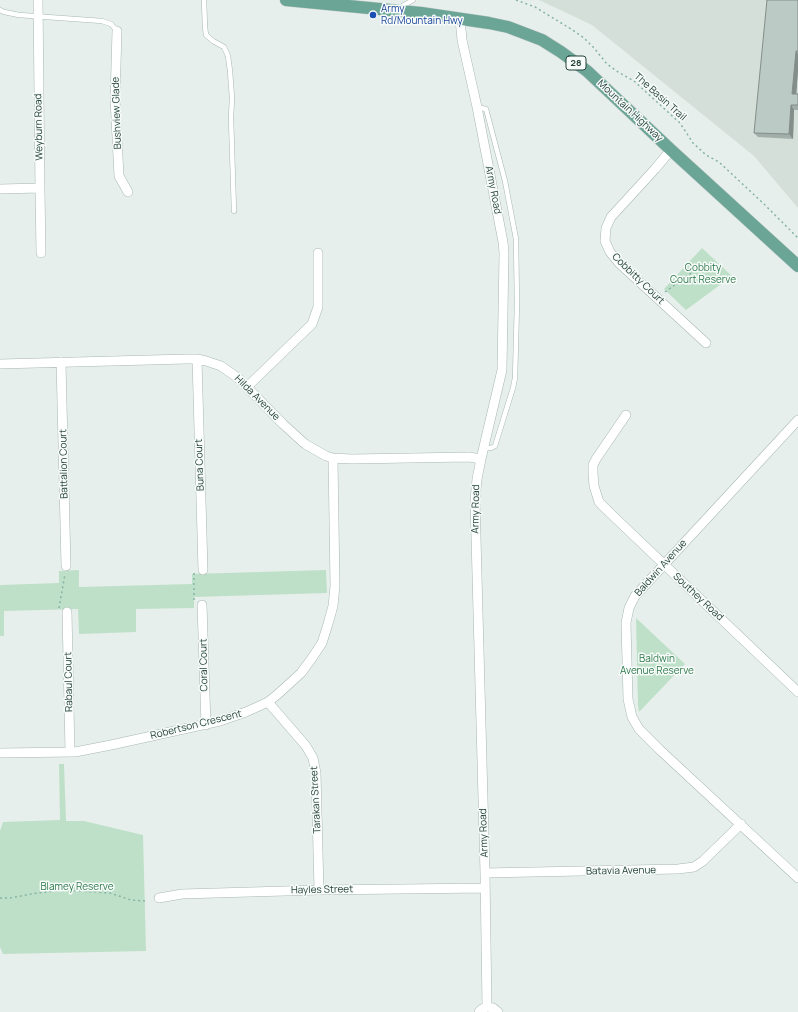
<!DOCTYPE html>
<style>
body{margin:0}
canvas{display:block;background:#e6efeb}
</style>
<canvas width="798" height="1012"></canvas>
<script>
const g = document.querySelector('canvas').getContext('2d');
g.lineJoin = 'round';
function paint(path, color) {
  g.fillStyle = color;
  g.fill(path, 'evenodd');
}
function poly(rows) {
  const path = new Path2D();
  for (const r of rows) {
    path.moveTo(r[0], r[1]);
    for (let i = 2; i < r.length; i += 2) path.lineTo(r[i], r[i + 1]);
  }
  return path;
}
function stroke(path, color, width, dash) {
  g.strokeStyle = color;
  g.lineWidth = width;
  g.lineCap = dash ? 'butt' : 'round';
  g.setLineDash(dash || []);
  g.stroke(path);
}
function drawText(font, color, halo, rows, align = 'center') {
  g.font = font + ' Manrope,sans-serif';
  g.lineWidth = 3;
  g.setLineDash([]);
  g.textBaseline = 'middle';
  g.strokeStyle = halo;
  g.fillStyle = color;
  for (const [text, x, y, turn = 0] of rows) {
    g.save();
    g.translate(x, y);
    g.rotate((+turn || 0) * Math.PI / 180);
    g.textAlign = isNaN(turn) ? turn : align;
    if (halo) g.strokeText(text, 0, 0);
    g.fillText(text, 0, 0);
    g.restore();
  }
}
paint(poly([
 [539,0,798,0,798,208,754,156,592,25]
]), '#d4dfda');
paint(poly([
 [702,248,732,276,686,310,664,289],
 [79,570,79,587,192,584,192,574,326,570,327,593,194,597,194,608,136,609,136,632,79,634,78,609,4,611,4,636,0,636,0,585,59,583,59,571],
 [636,618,685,664,639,712,638,705],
 [59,764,64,764,66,821,84,821,143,835,146,951,3,954,0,947,0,831,3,822,60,820]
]), '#bfe0c8');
const lane = poly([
 [204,0,205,27,206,35,213,41,224,47,228,56,230,71,232,98,231,118,234,211],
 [399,8,413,0],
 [0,10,4,12,19,15,102,21,111,24,117,31],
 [477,107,486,109,505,181,516,239,517,304,515,378,513,388,495,446,491,448,484,448]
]);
const street = poly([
 [38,0,40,190,41,253],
 [460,19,462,40,477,107,503,242,504,253,502,370,481,459,477,479,475,500,485,873,487,1007],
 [117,31,115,99,119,176,128,192],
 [671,150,655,169,611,217,606,228,605,241,610,252,619,263,706,343],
 [0,189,40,188],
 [197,359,203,570],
 [61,362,66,566],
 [0,364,187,359,197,359,206,361,221,366,238,378,283,424,305,444,326,456,333,458,352,459,469,457,481,459],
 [247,387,312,324,318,307,318,253],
 [626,415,596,459,593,465,593,473,594,486,599,502,610,513,798,692],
 [798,420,635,596,629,608,626,623,628,699,632,717,639,729,660,750,798,878],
 [202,605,206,725],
 [67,612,70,752],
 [268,702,306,746,313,758,316,773,319,890],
 [0,753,75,752,111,745,220,721,246,712,268,702,278,694,301,673,312,658,322,643,328,624,333,606,335,586,333,458],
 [485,873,678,869,694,867,703,861,741,824],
 [159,898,182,894,319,890,485,888],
 [479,1012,482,1009,487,1007,493,1008,498,1012]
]);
const primary = poly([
 [286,0,421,13,489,23,508,27,542,40,561,52,587,71,671,150,798,266]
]);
stroke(lane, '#a8b8b2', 5.5);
stroke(street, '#a8b8b2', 10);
stroke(primary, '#c2cac8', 13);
stroke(poly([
 [516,0,535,7,571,29,584,38,594,48,607,64,618,72,634,81,680,123,693,143,706,155,719,162,765,205,798,238],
 [665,292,694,271],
 [194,573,194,600],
 [59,608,65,574],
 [0,898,10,898,37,893,64,890,110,893,131,900,145,901]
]), '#86b3a5', 1.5, [2, 3]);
stroke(lane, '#fff', 4.5);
stroke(street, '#fff', 9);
stroke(primary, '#6aa596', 12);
paint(poly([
 [798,0,798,70,796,94,798,94,798,110,794,110,793,139,758,137,754,133]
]), '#a1aea9');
paint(poly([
 [796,51,798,54,798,70,796,99,792,94],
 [791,105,794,110,793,139,789,134]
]), '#838d89');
const building = poly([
 [767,0,798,0,798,51,796,51,792,94,798,94,798,105,791,105,789,134,754,133,767,0]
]);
paint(building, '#bbcac4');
stroke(building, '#838d89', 1);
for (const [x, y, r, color] of [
 [373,15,4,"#1a4fb4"]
]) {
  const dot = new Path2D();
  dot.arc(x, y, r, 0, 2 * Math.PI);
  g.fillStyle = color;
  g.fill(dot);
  stroke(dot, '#f7fbf9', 1.5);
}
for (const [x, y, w] of [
 [576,63,20]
]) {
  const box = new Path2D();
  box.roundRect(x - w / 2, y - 7, w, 14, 3);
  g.fillStyle = '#f7fbf9';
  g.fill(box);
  stroke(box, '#24423a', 1);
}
drawText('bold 9px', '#24423a', null, [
 ["28",576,63]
]);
drawText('10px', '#164399', '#f7fbf9', [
 ["Army",381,9],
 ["Rd/Mountain Hwy",381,21]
], 'left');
drawText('10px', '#24423a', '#f7fbf9', [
 ["The Basin Trail",660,97,42],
 ["Mountain Highway",630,111,43],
 ["Bushview Glade",117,113,-92],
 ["Weyburn Road",39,127,-91],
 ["Army Road",493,190,79],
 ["Cobbitty Court",638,279,44],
 ["Hilda Avenue",257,398,45],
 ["Battalion Court",64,464,-91],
 ["Buna Court",200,465,-92],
 ["Army Road",476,509,-89],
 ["Baldwin Avenue",661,568,-48],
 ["Southey Road",698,597,43],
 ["Coral Court",204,665,-91],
 ["Rabaul Court",69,682,-91],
 ["Robertson Crescent",196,725,-14],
 ["Tarakan Street",316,800,-93],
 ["Army Road",484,833,-92],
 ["Batavia Avenue",621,871,-1],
 ["Hayles Street",322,890,-1]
]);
drawText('10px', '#2d7a4b', '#f7fbf9', [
 ["Cobbity",703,268],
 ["Court Reserve",703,280],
 ["Baldwin",657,659],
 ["Avenue Reserve",657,671],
 ["Blamey Reserve",77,887]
]);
</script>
